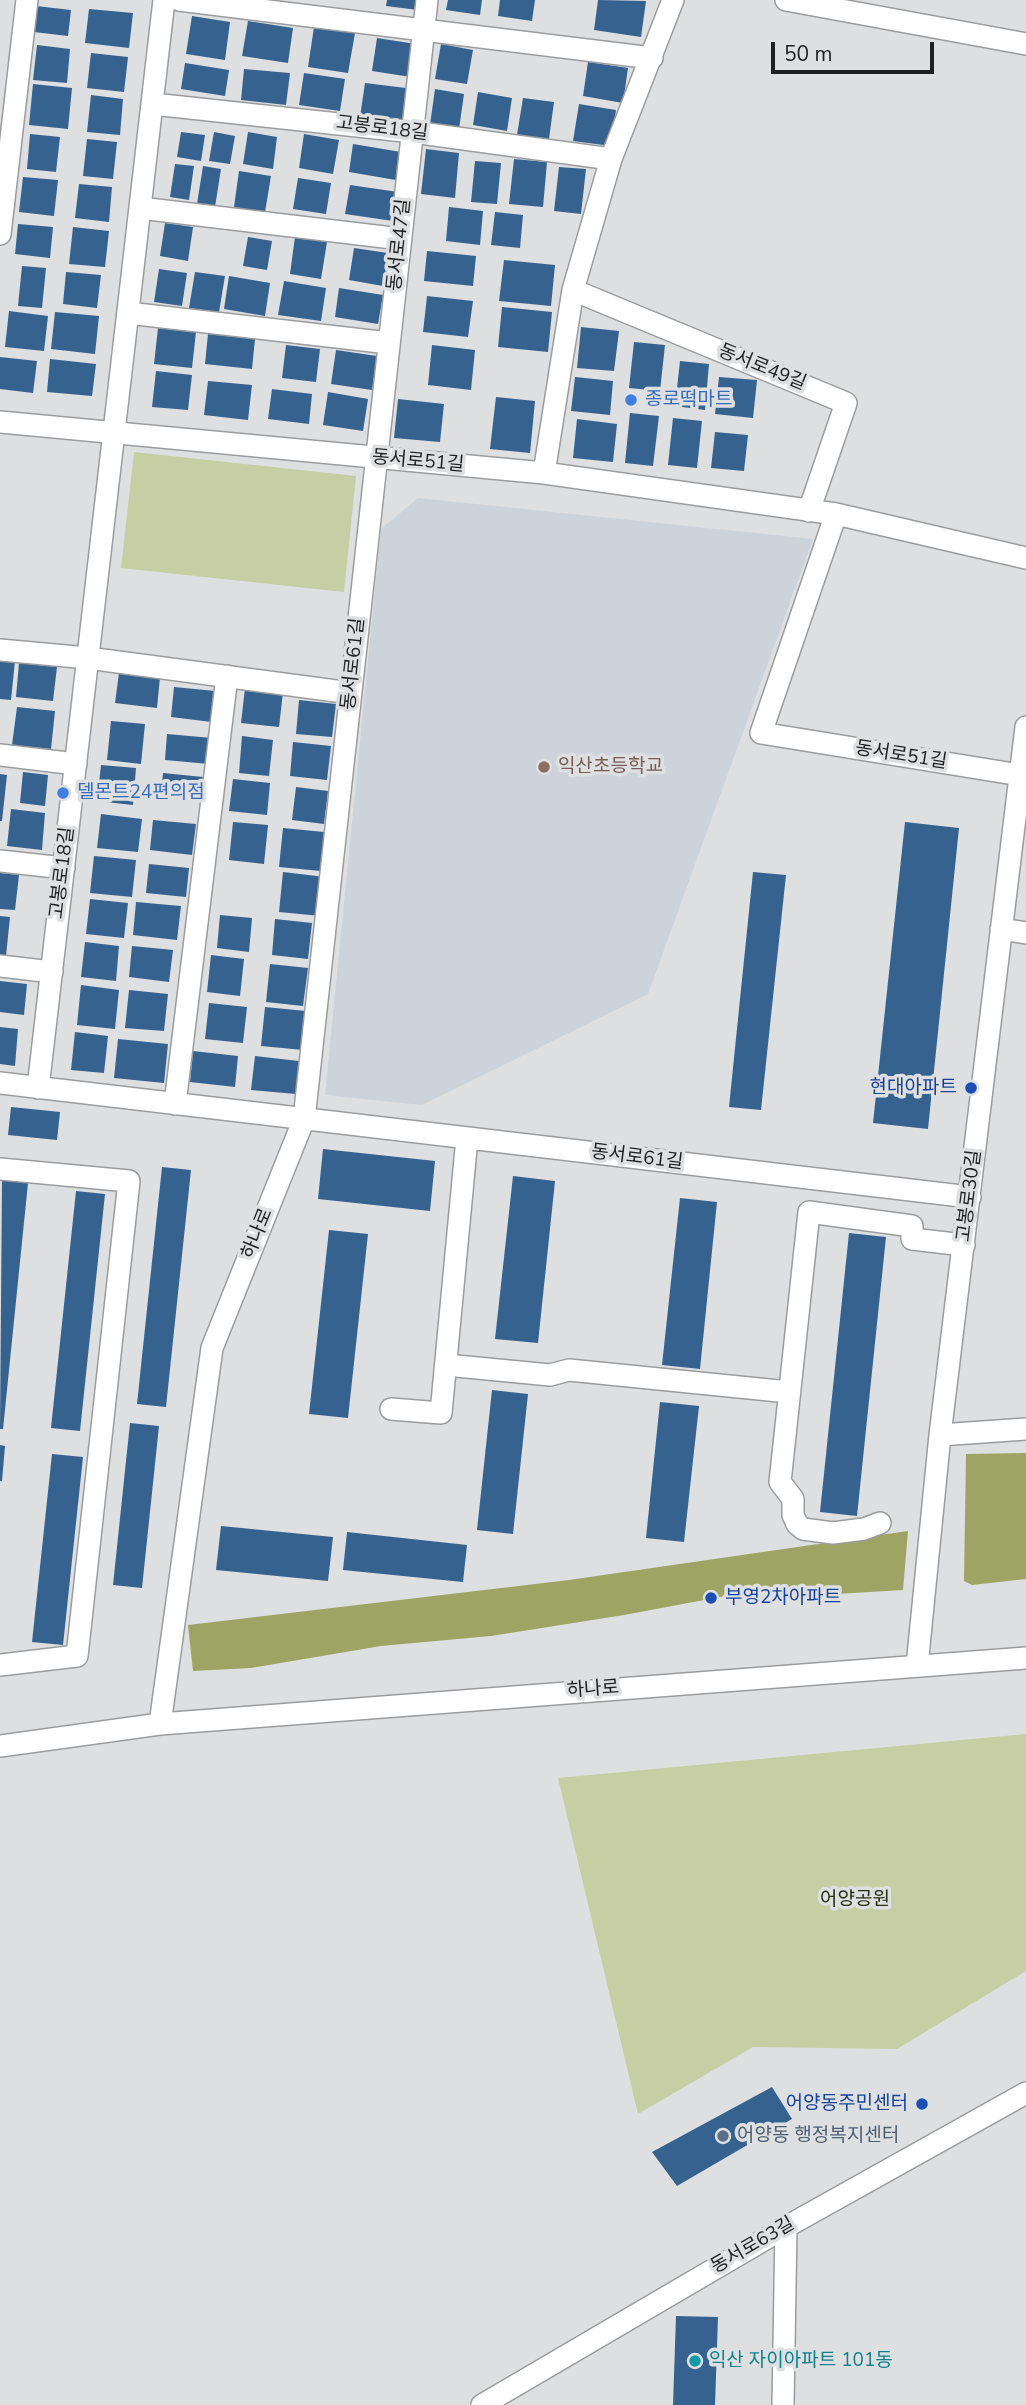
<!DOCTYPE html>
<meta charset="utf-8">
<style>
body{margin:0}
#map{position:relative;width:1026px;height:2405px;overflow:hidden;background:#dedfe1;font-family:"Nunito Sans",sans-serif}
canvas{display:block}
.scale{position:absolute;left:771px;top:42px;width:163px;height:32px;box-sizing:border-box;border:4px solid #1e1f20;border-top:0;padding-left:9px;font-size:21px;line-height:24px;white-space:nowrap;color:#1e1f20;-webkit-text-stroke:5px #dedfe1;paint-order:stroke}
</style>
<div id="map">
<canvas width="1026" height="2405"></canvas>
<div class="scale">50 m</div>
</div>
<script>
const g = document.querySelector('canvas').getContext('2d');
g.lineJoin = 'round';
function paint(path, color) {
  g.fillStyle = color;
  g.fill(path, 'evenodd');
}
function poly(rows) {
  const path = new Path2D();
  for (const r of rows) {
    path.moveTo(r[0], r[1]);
    for (let i = 2; i < r.length; i += 2) path.lineTo(r[i], r[i + 1]);
  }
  return path;
}
function stroke(path, color, width, dash) {
  g.strokeStyle = color;
  g.lineWidth = width;
  g.lineCap = dash ? 'butt' : 'round';
  g.setLineDash(dash || []);
  g.stroke(path);
}
function drawText(font, color, halo, rows, align = 'center') {
  g.font = font + ' "Nunito Sans","Noto Sans KR",sans-serif';
  g.lineWidth = 7;
  g.setLineDash([]);
  g.textBaseline = 'middle';
  g.strokeStyle = halo;
  g.fillStyle = color;
  for (const [text, x, y, turn = 0] of rows) {
    g.save();
    g.translate(x, y);
    g.rotate((+turn || 0) * Math.PI / 180);
    g.textAlign = isNaN(turn) ? turn : align;
    if (halo) g.strokeText(text, 0, 0);
    g.fillText(text, 0, 0);
    g.restore();
  }
}
paint(poly([
 [418,498,813,539,648,994,422,1105,325,1095,381,529]
]), '#ccd3db');
paint(poly([
 [134,452,356,476,344,592,121,568],
 [1026,1734,1026,1971,897,2049,753,2047,638,2114,558,1778]
]), '#c8cea3');
paint(poly([
 [1026,1453,1026,1579,972,1585,964,1581,966,1454],
 [908,1531,903,1590,787,1597,747,1592,624,1615,491,1636,381,1646,251,1668,193,1671,188,1625,569,1580]
]), '#9ea564');
paint(poly([
 [387,0,420,0,418,10,386,6],
 [448,0,482,0,480,15,446,10],
 [500,0,535,0,532,21,498,16],
 [598,0,646,1,641,37,594,30],
 [36,6,71,10,68,36,34,32],
 [89,9,133,13,129,48,85,43],
 [192,16,230,22,225,60,186,54],
 [248,21,293,28,288,63,242,56],
 [314,27,355,33,348,73,308,67],
 [377,38,416,44,411,77,372,71],
 [441,44,473,50,467,84,435,79],
 [37,45,70,49,67,83,33,80],
 [91,53,128,57,124,92,87,88],
 [588,62,628,68,623,103,583,96],
 [185,63,229,70,225,96,181,89],
 [244,69,290,73,286,105,241,100],
 [304,73,345,79,340,111,299,105],
 [365,83,406,88,402,122,360,117],
 [33,84,72,88,68,129,29,125],
 [435,89,464,94,459,129,430,125],
 [478,92,512,98,507,131,473,125],
 [91,95,123,99,120,135,87,132],
 [523,98,554,102,549,139,517,135],
 [579,104,616,110,611,146,573,141],
 [181,132,205,135,201,161,177,157],
 [214,132,235,136,230,164,209,161],
 [248,132,277,137,273,169,243,164],
 [30,134,60,137,56,172,27,169],
 [304,134,339,140,333,174,299,168],
 [87,139,117,142,113,179,83,176],
 [353,144,401,152,396,180,349,172],
 [426,149,459,153,455,198,421,194],
 [514,159,547,162,543,207,509,204],
 [475,161,501,163,497,204,471,202],
 [175,164,194,166,189,200,170,197],
 [203,166,221,169,215,207,197,204],
 [559,167,586,169,581,214,554,211],
 [239,171,271,176,265,212,234,207],
 [23,177,58,180,54,216,19,212],
 [298,178,331,183,326,214,293,209],
 [79,184,112,187,109,222,75,218],
 [350,185,398,192,393,221,345,214],
 [449,207,483,211,480,245,446,241],
 [495,212,523,215,520,248,491,245],
 [165,223,193,227,188,261,160,256],
 [18,224,53,227,50,258,15,254],
 [73,227,109,231,105,267,69,264],
 [248,237,272,241,267,270,243,266],
 [295,237,327,242,321,279,290,274],
 [354,248,388,253,383,286,349,280],
 [427,251,476,256,473,286,424,281],
 [504,260,555,265,551,306,499,301],
 [22,266,46,268,42,308,18,306],
 [159,269,187,273,182,306,154,302],
 [66,272,101,275,97,308,63,304],
 [195,272,225,276,219,312,189,308],
 [229,276,270,283,265,316,224,309],
 [284,281,326,288,321,321,278,315],
 [339,288,383,295,378,324,335,317],
 [427,296,473,301,468,337,423,332],
 [502,307,552,312,548,352,498,347],
 [9,311,48,316,44,351,5,347],
 [55,312,99,316,95,354,51,349],
 [581,327,619,331,614,371,577,368],
 [158,328,196,332,192,368,154,364],
 [208,334,255,339,252,369,205,364],
 [634,342,665,345,660,391,629,388],
 [286,345,320,349,316,382,282,378],
 [432,345,475,350,471,390,428,385],
 [336,350,377,356,372,390,331,384],
 [0,357,37,361,33,393,0,389],
 [50,359,96,364,92,396,47,392],
 [680,361,709,364,705,410,675,406],
 [156,371,192,375,188,410,152,407],
 [575,377,613,381,610,415,571,411],
 [719,377,757,380,753,418,715,414],
 [208,381,252,385,248,420,204,415],
 [272,389,312,394,309,424,268,419],
 [328,392,368,399,363,431,323,425],
 [496,397,535,401,530,453,490,449],
 [398,399,444,404,440,442,394,438],
 [630,413,659,416,653,466,625,463],
 [673,418,702,421,697,468,668,465],
 [577,419,617,424,613,462,573,458],
 [715,432,748,435,744,471,711,468],
 [0,660,15,661,11,700,0,699],
 [19,663,57,667,53,701,16,697],
 [119,673,160,677,157,708,115,703],
 [174,687,215,691,212,722,171,717],
 [245,688,283,692,279,727,241,723],
 [299,700,336,704,332,737,296,734],
 [17,707,55,711,51,749,12,745],
 [111,721,145,724,141,764,107,760],
 [167,734,212,738,209,764,165,760],
 [242,736,273,740,269,776,239,773],
 [293,742,331,746,327,780,290,776],
 [101,765,136,768,133,805,97,801],
 [23,772,48,775,45,806,20,803],
 [163,773,203,777,201,798,161,794],
 [0,774,7,775,2,821,0,821],
 [233,779,270,783,267,815,229,811],
 [296,787,328,791,324,824,292,820],
 [11,809,45,813,42,850,7,846],
 [101,814,142,819,138,852,97,848],
 [153,820,196,824,192,855,150,850],
 [233,822,268,825,264,864,229,860],
 [905,822,959,828,928,1129,873,1123],
 [283,828,324,832,321,871,279,867],
 [94,856,136,860,132,897,90,893],
 [149,864,189,868,186,897,146,893],
 [283,872,325,877,321,916,279,912],
 [753,872,786,875,761,1110,729,1107],
 [0,873,19,875,15,910,0,909],
 [90,899,128,903,124,938,86,934],
 [136,902,181,906,177,940,133,935],
 [220,915,252,918,249,952,217,948],
 [0,916,10,917,6,956,0,956],
 [275,919,312,923,308,959,272,955],
 [85,942,119,946,116,981,81,977],
 [132,946,173,950,169,982,129,977],
 [211,955,244,959,240,996,207,992],
 [270,964,308,968,303,1006,266,1002],
 [0,981,27,984,24,1015,0,1012],
 [81,985,119,990,115,1029,77,1025],
 [129,990,168,994,164,1031,125,1028],
 [209,1003,247,1007,243,1043,205,1039],
 [265,1007,306,1011,303,1050,261,1046],
 [0,1027,18,1029,15,1066,0,1064],
 [75,1032,108,1036,104,1073,71,1070],
 [118,1039,168,1044,164,1083,114,1078],
 [193,1051,238,1056,235,1087,190,1082],
 [255,1056,299,1061,296,1094,251,1090],
 [11,1107,60,1112,57,1140,8,1135],
 [323,1149,435,1161,430,1211,318,1199],
 [162,1167,191,1170,166,1407,137,1404],
 [513,1176,555,1181,538,1343,495,1339],
 [2,1180,28,1183,3,1429,0,1429],
 [76,1191,105,1194,80,1431,51,1428],
 [680,1198,717,1202,700,1369,662,1365],
 [329,1230,368,1234,348,1418,309,1414],
 [849,1233,886,1237,857,1516,820,1512],
 [492,1390,528,1394,513,1534,477,1530],
 [660,1402,699,1406,684,1542,646,1538],
 [130,1423,159,1426,142,1588,113,1585],
 [0,1445,5,1446,2,1481,0,1481],
 [52,1454,83,1457,63,1645,32,1642],
 [221,1526,333,1537,328,1581,216,1570],
 [347,1532,467,1545,463,1582,343,1570],
 [772,2087,792,2119,677,2186,652,2152],
 [676,2316,718,2317,715,2405,673,2405]
]), '#36628f');
const minor = poly([
 [179,0,652,58],
 [786,0,1026,44],
 [153,104,413,132,611,159],
 [140,208,401,239],
 [0,234,27,0],
 [573,290,846,403,809,511],
 [128,313,389,343],
 [0,422,544,473,836,514,1026,558],
 [544,473,573,290,611,159,673,0],
 [836,514,761,733,1020,775],
 [0,650,88,658,351,693],
 [0,755,76,764],
 [0,861,64,868],
 [1001,929,1026,933],
 [0,966,52,972],
 [0,1083,970,1197],
 [38,1088,164,0],
 [175,1104,227,676],
 [0,1169,129,1181,77,1656,0,1665],
 [446,1365,550,1375,569,1370,789,1392],
 [391,1409,441,1413,467,1138],
 [940,1435,1026,1429],
 [880,1523,864,1529,833,1533,803,1529,797,1524,793,1515,793,1499,780,1482,809,1212,912,1226,912,1239,964,1245],
 [917,1666,940,1435,1026,727],
 [160,1724,212,1348,304,1119,427,0],
 [0,1746,160,1724,1026,1658],
 [482,2405,786,2227,1026,2093],
 [783,2405,786,2227]
]);
stroke(minor, '#9b9c9e', 24);
stroke(minor, '#fff', 21);
for (const [x, y, r, color] of [
 [631,400,7,"#3f7fe0"],
 [544,767,7,"#8d6e63"],
 [63,793,7,"#3f7fe0"],
 [971,1088,7,"#1a4fb4"],
 [711,1598,7,"#1a4fb4"],
 [922,2104,7,"#1a4fb4"],
 [723,2136,7,"#5c6f8a"],
 [695,2361,7,"#0f9aa8"]
]) {
  const dot = new Path2D();
  dot.arc(x, y, r, 0, 2 * Math.PI);
  g.fillStyle = color;
  g.fill(dot);
  stroke(dot, '#dedfe1', 2.5);
}
drawText('19px', '#1e1f20', '#dedfe1', [
 ["고봉로18길",382,129,7],
 ["동서로47길",400,245,-84],
 ["동서로49길",762,368,22],
 ["동서로51길",418,462,5],
 ["동서로61길",354,664,-84],
 ["동서로51길",901,756,9],
 ["고봉로18길",63,873,-83],
 ["동서로61길",637,1158,7],
 ["고봉로30길",970,1196,-83],
 ["하나로",258,1234,-68],
 ["하나로",593,1690,-4],
 ["동서로63길",753,2246,-30]
]);
drawText('19px', '#366cbe', '#dedfe1', [
 ["종로떡마트",645,400],
 ["델몬트24편의점",77,793]
], 'left');
drawText('19px', '#785e54', '#dedfe1', [
 ["익산초등학교",558,767]
], 'left');
drawText('19px', '#164399', '#dedfe1', [
 ["현대아파트",957,1088],
 ["부영2차아파트",725,1598,"left"],
 ["어양동주민센터",908,2104]
], 'right');
drawText('19px', '#2a2d0f', '#dedfe1', [
 ["어양공원",855,1900]
]);
drawText('19px', '#4e5e75', '#dedfe1', [
 ["어양동 행정복지센터",737,2136]
], 'left');
drawText('19px', '#0d838f', '#dedfe1', [
 ["익산 자이아파트 101동",709,2361]
], 'left');
</script>
